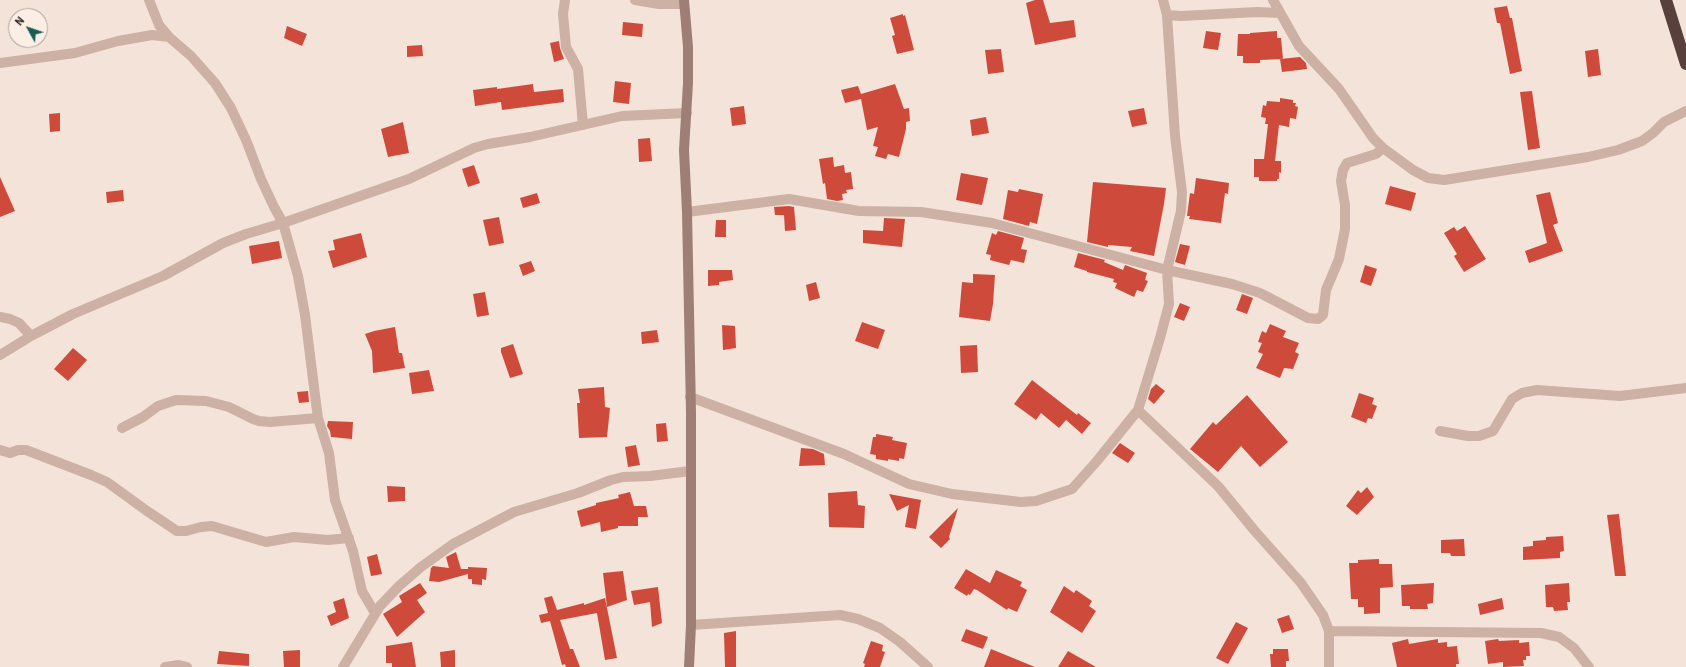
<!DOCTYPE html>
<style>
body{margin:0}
#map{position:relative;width:1686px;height:667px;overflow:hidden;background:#f3e3d9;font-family:Barlow,sans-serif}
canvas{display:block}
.north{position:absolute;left:8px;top:8px;width:40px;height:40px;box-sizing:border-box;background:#faeee5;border:1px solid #ac9f99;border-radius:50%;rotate:310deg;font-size:11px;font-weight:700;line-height:16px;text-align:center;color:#362926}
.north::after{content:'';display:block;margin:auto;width:14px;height:18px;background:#195a56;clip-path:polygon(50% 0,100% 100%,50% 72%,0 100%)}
</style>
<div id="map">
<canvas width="1686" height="667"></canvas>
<div class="north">N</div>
</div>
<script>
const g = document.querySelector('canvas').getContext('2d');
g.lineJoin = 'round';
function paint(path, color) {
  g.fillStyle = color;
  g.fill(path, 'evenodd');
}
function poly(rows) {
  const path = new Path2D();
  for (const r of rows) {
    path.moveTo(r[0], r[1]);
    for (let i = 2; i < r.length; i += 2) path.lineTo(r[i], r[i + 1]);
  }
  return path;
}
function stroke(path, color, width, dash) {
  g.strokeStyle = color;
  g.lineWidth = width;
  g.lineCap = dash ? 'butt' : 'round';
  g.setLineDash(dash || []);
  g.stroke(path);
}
paint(poly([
 [1035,0,1043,0,1050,23,1074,20,1076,37,1035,45,1026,3],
 [1507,6,1510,18,1512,18,1522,71,1510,74,1500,23,1497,23,1494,8],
 [903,14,903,16,905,15,914,50,897,54,892,36,895,35,890,18],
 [623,22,643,24,642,37,622,35],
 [287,26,307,34,302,46,284,38],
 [1206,31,1221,33,1218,50,1203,48],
 [1277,31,1277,38,1281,38,1283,59,1260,60,1260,63,1243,63,1243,56,1237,56,1238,34,1250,34,1250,33],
 [559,41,560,48,564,59,554,62,550,43],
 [422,45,423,56,407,57,407,46],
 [1001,49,1004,72,988,74,985,50],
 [1598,49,1601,75,1588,77,1585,51],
 [1300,57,1306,63,1307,69,1282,72,1280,59],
 [615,81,631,83,629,104,613,102],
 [533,84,534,92,563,89,564,102,502,110,501,102,475,106,473,90,497,87,497,89],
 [895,84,904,109,909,108,910,121,906,122,906,129,899,157,888,154,886,159,875,156,878,147,873,146,878,127,867,130,861,99,845,103,841,90,858,86,861,94],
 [1532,91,1540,148,1528,150,1520,92],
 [1280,98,1293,100,1293,103,1296,103,1295,106,1298,107,1296,119,1290,118,1289,127,1279,125,1275,161,1281,161,1281,173,1279,172,1279,179,1277,179,1277,181,1259,181,1259,177,1254,177,1254,159,1264,159,1268,124,1265,124,1266,118,1261,117,1263,105,1266,106,1267,101,1280,102],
 [744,106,746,124,732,126,730,108],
 [1144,108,1147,124,1132,127,1128,111],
 [60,113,60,131,50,132,49,114],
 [986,117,989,133,972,136,970,120],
 [403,122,409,153,388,157,381,129],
 [650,138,652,161,639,162,638,139],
 [833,157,834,167,844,165,845,173,851,172,853,189,846,190,847,193,842,194,843,200,837,201,827,199,825,183,823,184,819,159],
 [474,165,480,183,468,187,462,169],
 [961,173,988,178,982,205,956,200],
 [0,177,15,211,0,217],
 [1196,178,1229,183,1228,194,1225,193,1221,223,1189,219,1190,216,1187,216,1190,193,1194,194],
 [1093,182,1166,188,1164,204,1154,256,1130,251,1132,247,1108,245,1108,247,1087,242],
 [1390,186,1416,193,1411,211,1385,204],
 [1019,189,1043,194,1037,224,1030,222,1029,226,1003,219,1008,190,1018,192],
 [123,190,124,201,107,203,106,192],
 [1550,192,1558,223,1553,225,1563,251,1529,263,1525,251,1547,243,1536,195],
 [537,193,540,203,523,208,520,198],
 [789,206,794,207,796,230,785,231,784,215,775,215,774,207],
 [499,217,504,243,489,246,483,220],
 [884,218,905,219,902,247,863,243,863,230,883,231],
 [716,220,726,220,726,237,715,237],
 [1465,226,1486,259,1464,272,1454,256,1457,254,1444,233,1454,227,1457,231],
 [998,231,1024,238,1021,249,1027,250,1024,263,1011,260,1009,265,990,260,991,255,986,254,992,233,996,235],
 [361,233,367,257,333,268,328,251,335,250,333,240],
 [279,241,282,258,252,264,249,246],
 [1180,244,1190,246,1185,265,1175,262],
 [1078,253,1105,260,1104,262,1123,270,1125,265,1147,273,1145,280,1148,281,1143,292,1137,290,1134,297,1115,288,1117,283,1113,282,1114,279,1087,272,1087,271,1074,267],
 [531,261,535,271,523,276,519,265],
 [1365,265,1377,269,1371,286,1360,282],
 [708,270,732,270,733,280,719,282,719,285,708,286],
 [973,274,995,275,993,304,990,321,959,317,962,282,973,283],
 [816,282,820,298,809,301,806,285],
 [485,292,489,315,477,317,473,294],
 [1242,294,1253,298,1247,314,1236,310],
 [1180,303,1190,307,1184,321,1174,317],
 [862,322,885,330,878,349,855,341],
 [1270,324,1286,331,1283,337,1299,343,1295,352,1299,354,1293,369,1284,368,1280,378,1256,368,1263,354,1258,352,1262,343,1258,342,1262,331,1266,333],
 [722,325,735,326,736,348,723,350],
 [395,327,399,353,402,353,405,368,373,373,372,351,365,334,374,331],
 [657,330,659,342,642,344,641,332],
 [513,344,523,374,510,378,501,352,501,348],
 [977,345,978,372,961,373,960,346],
 [73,348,87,360,68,381,54,369],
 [429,370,434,391,412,394,409,373],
 [1032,380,1077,415,1078,413,1091,423,1082,434,1066,420,1059,428,1041,413,1036,420,1014,404],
 [1156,384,1165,391,1154,404,1148,399,1151,389],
 [604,387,605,407,610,408,607,437,579,438,577,403,580,403,578,389],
 [308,391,309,402,299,403,297,392],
 [1359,393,1374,398,1372,404,1377,406,1372,419,1368,418,1366,423,1351,417],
 [1247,395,1288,442,1260,467,1241,446,1218,472,1190,449,1213,422,1216,425],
 [328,421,353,422,352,439,331,437,330,431,327,426],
 [666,423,668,441,657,442,656,424],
 [876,434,893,437,892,440,907,443,904,459,899,458,899,461,888,459,888,461,876,459,876,455,870,454,873,437,876,437],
 [1120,443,1135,453,1128,463,1112,453],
 [636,445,640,465,628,467,625,447],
 [801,448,813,449,824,454,825,465,799,466],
 [387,486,405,487,405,501,388,502],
 [1367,487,1374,497,1357,515,1346,506,1358,490,1361,493],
 [857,491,858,505,865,506,864,528,829,527,828,493],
 [630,492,634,506,646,506,648,517,638,517,638,526,618,526,618,528,601,532,600,522,581,527,577,511,596,505,596,503,619,498,618,495],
 [889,494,921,500,916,529,905,527,909,505,897,511],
 [958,508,949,537,950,539,941,548,929,537],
 [1619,514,1626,576,1615,576,1607,515],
 [1563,536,1564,551,1560,552,1560,558,1523,560,1523,547,1533,546,1533,541,1546,540,1546,537],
 [1464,539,1465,556,1451,556,1450,553,1441,553,1441,540],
 [456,552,461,569,468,569,468,567,487,568,486,580,482,579,482,585,472,584,472,579,468,579,468,574,439,582,429,581,431,568,433,566,449,568,446,557],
 [377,554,382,574,371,576,367,557],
 [1379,559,1379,564,1392,564,1393,587,1380,588,1380,613,1364,614,1364,607,1358,607,1358,599,1351,599,1349,563,1358,563,1358,560],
 [966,569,990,583,996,570,1022,582,1020,586,1027,590,1017,612,1008,608,1007,610,977,590,974,589,970,595,968,594,967,596,954,588],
 [623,571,627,600,607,607,603,573],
 [420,583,427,593,417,600,425,612,397,637,383,614,402,602,399,596],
 [1434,583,1433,603,1427,604,1428,609,1410,609,1410,606,1402,606,1401,585],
 [1569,583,1570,602,1567,602,1568,610,1554,611,1553,607,1546,607,1545,585],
 [1064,586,1074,593,1076,590,1092,601,1089,606,1096,611,1082,633,1050,612],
 [658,587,662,623,652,627,650,602,634,605,631,591],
 [552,596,557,610,584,603,584,605,605,598,617,658,605,660,597,613,560,620,570,649,573,649,580,667,566,667,565,664,562,665,550,621,541,623,539,615,548,613,544,598],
 [344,598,349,618,331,626,327,616,336,612,333,602],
 [1502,598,1504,609,1480,615,1478,604],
 [1289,615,1294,629,1282,633,1277,619],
 [1236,622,1248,628,1228,664,1216,658],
 [966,629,988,637,983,649,961,641],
 [736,631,736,667,725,667,724,633],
 [1408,639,1409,644,1438,639,1438,643,1447,642,1447,647,1457,646,1459,664,1456,664,1456,667,1397,667,1392,643],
 [1498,639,1499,641,1519,640,1519,643,1529,642,1530,656,1526,656,1526,660,1523,660,1524,666,1503,667,1503,662,1488,664,1485,641],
 [871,641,883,645,882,651,885,652,880,667,864,667,865,664,863,663],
 [412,642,416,667,392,667,392,663,386,663,386,646],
 [991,649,1035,667,984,667],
 [1273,649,1288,649,1289,661,1286,661,1286,667,1271,667,1270,654,1273,654],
 [300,650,300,667,284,667,283,651],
 [455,650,455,667,441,667,440,652],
 [219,651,249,654,249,666,217,664],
 [1068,651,1096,667,1058,667]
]), '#ce4b3c');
stroke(poly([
 [149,0,159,25,169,37,191,56,215,83,231,108,246,140,261,179,274,207,283,223,298,276,305,315,316,403,318,418,329,453,335,500,353,551,362,591,375,613],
 [565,0,563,14,566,47,578,69,583,125],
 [635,0,659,4,684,4],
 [1273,0,1299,46,1339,89,1373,138,1383,148,1413,170,1428,178,1444,180,1588,157,1618,150,1642,141,1653,133,1664,122,1686,111],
 [1167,15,1181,16,1257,12,1280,13],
 [0,63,75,53,118,41,152,35,169,37],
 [687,212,789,199,859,211,921,212,992,223,1167,270,1232,284,1260,293,1308,318,1318,319,1323,315,1326,290,1339,259,1345,229,1345,205,1341,181,1343,170,1347,163,1376,154,1383,148],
 [0,317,10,319,19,323,31,336],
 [0,355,31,336,73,314,163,276,223,243,246,234,283,223,409,179,474,148,488,144,530,137,622,116,687,113],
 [690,397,844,454,909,484,952,494,1021,502,1036,501,1072,489,1097,461,1138,410,1160,338,1169,304,1167,270,1181,211,1182,192,1175,136,1167,15,1163,0],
 [1138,410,1218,486,1254,530,1301,583,1323,615,1329,631,1329,667],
 [122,428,143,417,158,406,176,400,206,401,229,407,253,419,259,421,270,422,318,418],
 [1440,431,1468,436,1479,436,1493,431,1512,399,1522,393,1537,390,1620,396,1686,388],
 [0,450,10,453,18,450,26,450,91,475,107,482,147,511,177,531,186,531,201,527,212,526,266,542,294,537,328,540,349,538],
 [691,625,840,615,858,619,880,628,900,642,928,667],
 [1329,631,1541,633,1559,637,1574,648,1589,667],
 [165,667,179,665,187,667],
 [343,667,380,606,399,586,421,567,453,544,514,512,578,493,611,480,623,477,650,476,690,471]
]), '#ccb1a4', 10);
stroke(poly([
 [684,0,688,47,688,83,684,150,687,212,691,412,691,625,689,667]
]), '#9f7f75', 10);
stroke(poly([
 [1666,0,1686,64]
]), '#58413d', 12);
</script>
